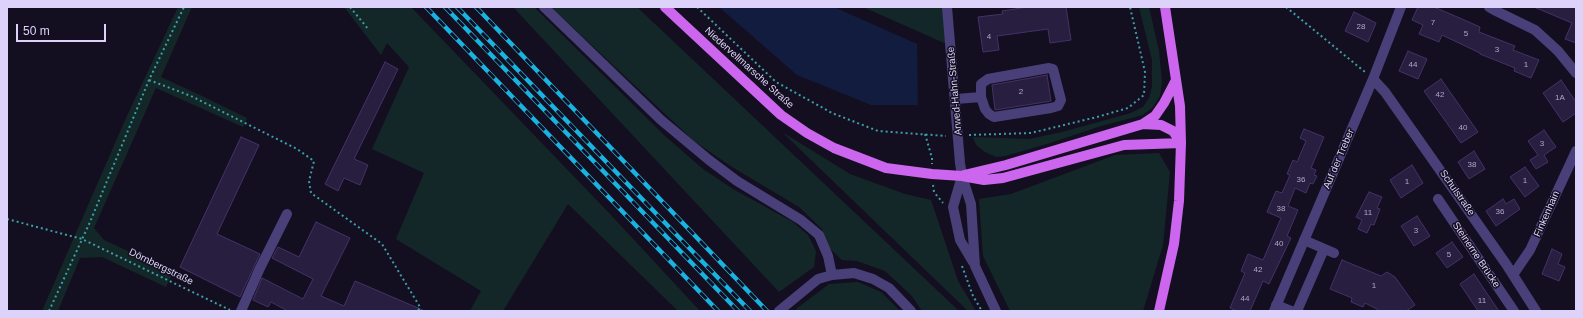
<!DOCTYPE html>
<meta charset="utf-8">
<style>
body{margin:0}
#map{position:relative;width:1583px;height:318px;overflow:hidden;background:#140f20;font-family:Arial,sans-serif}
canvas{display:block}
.frame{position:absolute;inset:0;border:8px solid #ddd3fa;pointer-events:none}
.scale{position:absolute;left:16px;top:24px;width:90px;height:18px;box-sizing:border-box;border:2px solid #ddd3fa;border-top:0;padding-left:5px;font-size:12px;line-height:14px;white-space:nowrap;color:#ddd3fa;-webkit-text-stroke:3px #140f20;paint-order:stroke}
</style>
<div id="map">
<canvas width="1583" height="318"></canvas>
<div class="frame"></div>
<div class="scale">50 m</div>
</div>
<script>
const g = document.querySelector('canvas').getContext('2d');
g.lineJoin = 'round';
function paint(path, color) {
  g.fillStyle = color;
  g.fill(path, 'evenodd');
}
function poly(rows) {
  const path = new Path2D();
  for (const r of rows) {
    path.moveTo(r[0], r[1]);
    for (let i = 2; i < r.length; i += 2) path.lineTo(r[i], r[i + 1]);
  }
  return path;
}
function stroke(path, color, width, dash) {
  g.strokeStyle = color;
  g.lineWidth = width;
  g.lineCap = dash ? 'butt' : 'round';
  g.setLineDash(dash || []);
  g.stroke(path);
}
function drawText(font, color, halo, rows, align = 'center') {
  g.font = font + ' Arial,sans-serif';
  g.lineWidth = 3;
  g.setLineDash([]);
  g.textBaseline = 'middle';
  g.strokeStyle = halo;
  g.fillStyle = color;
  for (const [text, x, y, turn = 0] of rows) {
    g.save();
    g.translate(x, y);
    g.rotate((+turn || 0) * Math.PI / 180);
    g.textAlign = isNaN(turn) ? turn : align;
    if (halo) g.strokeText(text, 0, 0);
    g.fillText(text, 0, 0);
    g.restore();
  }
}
paint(poly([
 [178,7,192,7,161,77,202,96,247,118,243,127,156,88,94,228,104,240,173,272,166,287,102,257,80,258,58,311,42,311,126,118],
 [344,7,411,7,610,214,700,311,678,311,568,204,503,311,470,311,481,291,396,239,424,173,372,149,409,67,387,43,381,55],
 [513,7,534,7,665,136,703,169,733,189,793,222,808,235,816,251,814,267,779,292],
 [551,7,637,7,959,311,922,311,912,296,885,271,857,261,842,260,828,247,822,229,799,207,732,167,694,141],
 [863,7,947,7,951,46],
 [1139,7,1149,7,1159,51,1162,82,1160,96,1153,107,1143,115,1101,126,1047,144,1005,156,996,157,985,152,976,145,973,137,1029,139,1062,132,1131,113,1143,107,1149,98,1152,87,1152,60],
 [782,132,850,174,905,194,931,200,958,281,976,311,968,311],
 [1159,153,1170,172,1163,245,1143,311,1010,311,983,256,979,199,1011,194,1115,155],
 [858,282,881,292,900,311,797,311,796,309,829,284]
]), '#132729');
paint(poly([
 [719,7,834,7,917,44,918,105,871,105,797,75]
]), '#111c3e');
const building = poly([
 [1028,7,1066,7,1071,40,1050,43,1048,29,997,36,999,50,983,52,978,17,1003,14,1002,11,1028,7],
 [1418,7,1434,7,1462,19,1480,27,1479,32,1515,46,1513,50,1539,60,1531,78,1514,71,1515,68,1480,54,1480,53,1442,35,1439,42,1419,34,1423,25,1412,20,1418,7],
 [1534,7,1576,7,1576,43,1565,39,1572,23,1534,7],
 [1354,12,1376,23,1368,42,1345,31,1354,12],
 [1408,51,1427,59,1418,79,1399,71,1408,51],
 [385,62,398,69,354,159,368,165,360,185,344,178,338,191,325,184,385,62],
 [1047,75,1051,101,995,110,992,85,1047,75],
 [1441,79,1478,132,1461,143,1424,91,1441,79],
 [1561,80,1576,102,1576,113,1563,122,1543,93,1561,80],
 [1304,129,1324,137,1311,168,1316,170,1314,175,1317,176,1313,184,1310,183,1306,193,1295,188,1288,206,1298,210,1287,236,1291,238,1269,284,1263,281,1250,311,1237,311,1230,308,1245,273,1241,271,1248,254,1263,260,1281,218,1267,212,1276,191,1282,193,1290,175,1287,174,1293,160,1297,162,1306,141,1300,138,1304,129],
 [1544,130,1556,147,1544,155,1548,162,1536,169,1530,160,1538,155,1528,141,1544,130],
 [241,137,259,145,217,234,260,254,240,297,180,267,241,137],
 [1474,151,1485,169,1469,179,1458,162,1474,151],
 [1412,165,1423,183,1401,198,1390,180,1412,165],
 [1525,167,1539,186,1525,197,1510,177,1525,167],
 [1369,192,1382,197,1377,208,1380,209,1374,225,1371,224,1367,233,1358,229,1362,220,1356,217,1369,192],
 [1503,199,1506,204,1514,199,1520,209,1496,226,1486,211,1503,199],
 [1417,216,1430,236,1414,246,1401,226,1417,216],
 [316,222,350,238,321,296,344,306,355,281,425,311,288,311,271,302,268,307,253,300,262,278,303,299,313,279,272,258,278,247,299,257,316,222],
 [1452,242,1463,257,1447,268,1436,253,1452,242],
 [1552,249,1562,254,1558,264,1565,267,1559,281,1542,274,1552,249],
 [1342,260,1381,276,1387,272,1395,277,1415,305,1406,311,1379,311,1377,309,1365,303,1363,307,1351,302,1352,298,1330,289,1342,260],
 [1474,274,1492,301,1499,311,1478,311,1460,284,1474,274]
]);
paint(building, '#281e3f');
stroke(building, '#443268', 1);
stroke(poly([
 [350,7,369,30],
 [697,7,776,82,832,113,878,131,946,136],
 [1286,7,1365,72],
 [149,80,191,96,297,149,314,161,309,181,311,193,382,244,420,307,418,311],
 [925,134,932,158,932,164],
 [969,135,1031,133,1097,117,1128,108,1144,95,1145,72,1130,7],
 [933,185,934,192,943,203],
 [7,219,82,239,230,310],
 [962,266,973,296,982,311],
 [49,311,90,222,149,80,184,7]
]), '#3b9fa6', 2, [2, 3]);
stroke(poly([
 [544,7,661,120,709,160,737,181,801,220,819,235,828,256,832,275],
 [947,7,960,163,962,176,971,204,975,266,996,311],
 [1489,7,1494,10,1535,30,1558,51,1576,73],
 [1373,79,1385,92,1506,264,1536,311],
 [956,99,981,97,985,109,989,114,994,117,1051,108,1058,106,1061,100,1053,69,1049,68,988,79,981,84,981,97],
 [962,176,953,207,960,240,973,262],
 [1438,199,1514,311],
 [1304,240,1334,253],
 [1513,275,1530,250,1576,151],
 [1276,305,1291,311],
 [241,311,260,268,287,214],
 [779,311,818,279,832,275,854,273,873,279,889,288,911,311],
 [1274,311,1373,79,1401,7],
 [1297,311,1324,249]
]), '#49407a', 10);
stroke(poly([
 [665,7,781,115,807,133,834,148,886,168,932,174,962,176,984,180,1003,178,1124,145,1181,143],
 [1143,124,1155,116,1164,103,1176,80],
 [964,175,1006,165,1143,124,1161,125,1173,131,1181,143],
 [1159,311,1174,244,1179,201,1181,143,1180,106,1165,7]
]), '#c6e', 10);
const rail = poly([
 [426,7,718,311],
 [445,7,738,311],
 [457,7,750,311],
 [476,7,767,311]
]);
stroke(rail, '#19b3e0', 4.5);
stroke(rail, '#140f20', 3, [9]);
drawText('8px', '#b0a6cb', null, [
 ["7",1433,23],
 ["28",1361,27],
 ["5",1466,34],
 ["4",989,37],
 ["3",1497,50],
 ["44",1413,65],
 ["1",1526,65],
 ["2",1021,92],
 ["42",1440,95],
 ["1A",1560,98],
 ["40",1463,128],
 ["3",1542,144],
 ["38",1472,165],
 ["36",1301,180],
 ["1",1525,181],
 ["1",1407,182],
 ["38",1281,209],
 ["36",1500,212],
 ["11",1368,213],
 ["3",1416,231],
 ["40",1279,244],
 ["5",1449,255],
 ["42",1258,270],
 ["1",1374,286],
 ["44",1245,299],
 ["11",1482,301]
]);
drawText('10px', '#ddd3fa', '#140f20', [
 ["Niedervellmarsche Straße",749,68,42],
 ["Arwed-Hahn-Straße",955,91,-95],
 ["Auf der Treber",1339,159,-67],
 ["Schulstraße",1457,193,55],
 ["Finkenhain",1547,214,-66],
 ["Steinerne Brücke",1476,255,56],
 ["Dörnbergstraße",161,267,26]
]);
</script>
